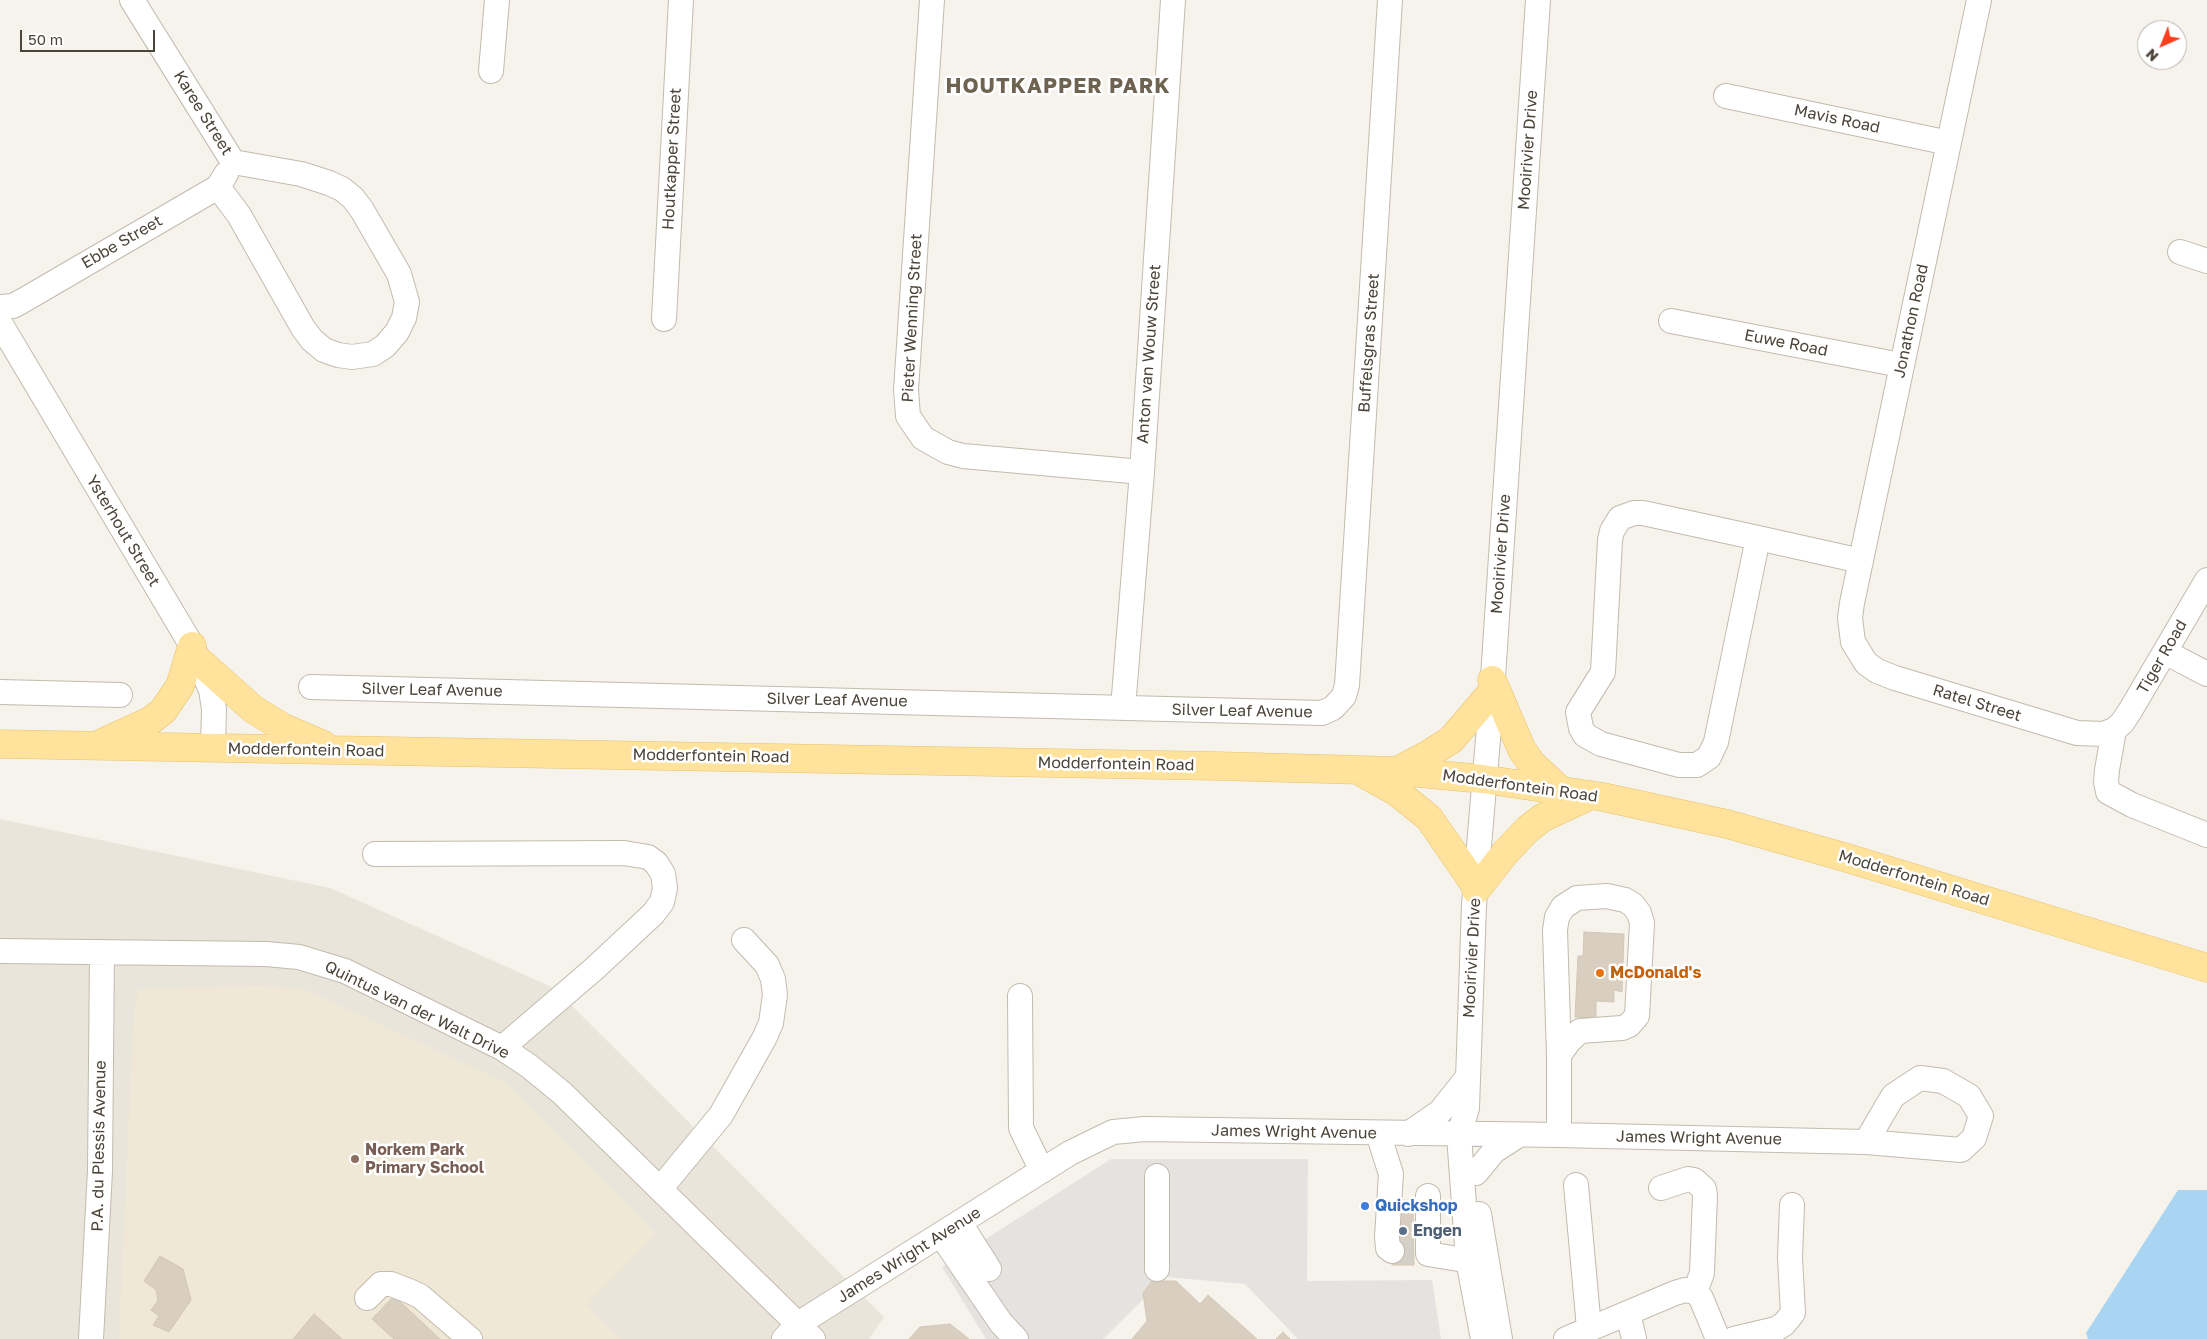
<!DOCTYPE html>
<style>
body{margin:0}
#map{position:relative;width:2207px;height:1339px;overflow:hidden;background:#f6f3ec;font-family:"Golos Text",sans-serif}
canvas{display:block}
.north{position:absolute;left:2137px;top:20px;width:50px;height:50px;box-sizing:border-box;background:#fff;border:1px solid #b7b4b0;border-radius:50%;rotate:224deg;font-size:14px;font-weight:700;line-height:20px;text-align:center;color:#4b4439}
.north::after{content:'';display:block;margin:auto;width:18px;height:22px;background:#fc3f1d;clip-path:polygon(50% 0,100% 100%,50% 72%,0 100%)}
.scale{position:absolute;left:20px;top:30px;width:135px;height:22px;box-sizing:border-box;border:2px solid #4b4439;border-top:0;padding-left:6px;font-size:15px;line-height:18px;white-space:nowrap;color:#4b4439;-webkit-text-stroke:4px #fff;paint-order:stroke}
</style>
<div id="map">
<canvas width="2207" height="1339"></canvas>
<div class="north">N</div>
<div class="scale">50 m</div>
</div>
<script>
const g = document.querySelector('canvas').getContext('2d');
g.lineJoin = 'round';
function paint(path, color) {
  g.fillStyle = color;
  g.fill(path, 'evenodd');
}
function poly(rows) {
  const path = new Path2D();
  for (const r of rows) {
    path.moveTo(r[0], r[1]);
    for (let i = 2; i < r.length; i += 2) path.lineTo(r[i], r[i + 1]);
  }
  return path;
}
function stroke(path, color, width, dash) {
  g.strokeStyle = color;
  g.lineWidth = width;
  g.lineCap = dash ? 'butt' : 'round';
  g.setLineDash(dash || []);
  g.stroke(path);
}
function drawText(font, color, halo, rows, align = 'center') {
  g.font = font + ' "Golos Text",sans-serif';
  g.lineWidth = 5;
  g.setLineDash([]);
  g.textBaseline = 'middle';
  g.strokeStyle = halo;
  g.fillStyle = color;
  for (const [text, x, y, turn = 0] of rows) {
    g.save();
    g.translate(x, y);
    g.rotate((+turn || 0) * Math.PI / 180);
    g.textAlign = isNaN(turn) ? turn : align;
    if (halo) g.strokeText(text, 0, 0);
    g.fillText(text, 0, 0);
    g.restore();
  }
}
paint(poly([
 [0,819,330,888,554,988,884,1317,869,1339,0,1339]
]), '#eae5da');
paint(poly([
 [261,986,304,989,508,1084,656,1234,587,1305,621,1339,119,1339,134,1010,139,989]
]), '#efe8d6');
paint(poly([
 [1111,1159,1308,1159,1307,1281,1432,1280,1441,1339,1298,1339,1245,1284,1166,1277,1103,1339,986,1339,942,1267]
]), '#e5e3e0');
paint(poly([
 [2178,1190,2207,1190,2207,1339,2088,1339,2086,1333]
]), '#a9d4f2');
const building = poly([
 [1584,932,1624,934,1622,992,1614,990,1614,1002,1596,1001,1596,1018,1575,1017,1578,956,1583,956,1584,932],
 [1391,1200,1413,1200,1414,1265,1392,1265,1391,1200],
 [160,1256,183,1269,191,1300,169,1332,153,1325,159,1316,151,1310,158,1301,156,1290,144,1281,160,1256],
 [1152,1281,1176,1281,1200,1304,1208,1295,1257,1339,1132,1339,1147,1321,1143,1293,1152,1281],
 [394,1296,440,1339,394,1339,372,1319,394,1296],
 [314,1314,342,1339,293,1339,314,1314],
 [950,1324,969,1339,909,1339,920,1327,950,1324],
 [1283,1332,1290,1339,1276,1339,1283,1332]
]);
paint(building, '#d8cfc1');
stroke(building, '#d3c7b4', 1);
stroke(poly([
 [1392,1251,1413,1252]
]), '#d4d0c8', 24, [24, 12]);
const minor = poly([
 [132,0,233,162,301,174,329,183,342,189,353,198,362,210,399,274,407,302,404,318,397,332,385,346,373,354,352,357,338,355,324,350,312,340,303,328,239,215,218,187],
 [932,0,906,390,908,416,923,438,948,452,963,456,1142,472],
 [1979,0,1852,603,1850,618,1853,642,1866,663,1877,671,1895,678,2077,733,2103,734,2114,730,2122,723,2130,711,2207,580],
 [491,71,497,0],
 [1726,96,1949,143],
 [2180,252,2207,261],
 [0,307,13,306,24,300,218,187,226,174],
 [664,319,681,0],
 [1671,321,1901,365],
 [0,323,192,646,211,690,214,709,213,748],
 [1758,538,1716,742,1709,757,1697,765,1679,765,1601,744,1585,735,1581,728,1578,712,1603,672,1610,540,1612,531,1620,518,1634,513,1643,513,1758,538,1861,561],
 [2165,652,2207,674],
 [311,687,1322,713,1333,708,1344,696,1347,685,1390,0],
 [0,692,120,695],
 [1123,708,1142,472,1173,0],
 [2114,730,2107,770,2106,782,2108,792,2132,805,2207,835],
 [375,854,624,853,648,857,656,863,663,874,665,888,662,902,653,914,594,969,502,1048],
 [0,951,266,954,299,957,345,971,502,1048,529,1066,562,1093,813,1339],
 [1020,996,1021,1128,1042,1171],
 [1378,1133,1391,1174,1387,1237,1388,1248,1392,1251],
 [1408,1134,1440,1112,1467,1078],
 [1559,1135,1559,1055,1555,930,1557,917,1563,907,1577,898,1607,896,1625,900,1633,905,1639,913,1642,923,1637,1016,1629,1025,1622,1028,1580,1031,1570,1040,1559,1055],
 [1476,1173,1494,1151,1519,1135],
 [1576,1185,1589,1328],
 [1661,1188,1688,1179,1694,1180,1704,1189,1705,1196,1702,1273,1695,1292],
 [660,1189,721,1115,765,1037,771,1023,775,995,773,979,767,965,744,940],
 [1428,1196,1428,1254,1483,1263],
 [1479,1214,1500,1339],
 [960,1223,989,1269],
 [941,1235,1001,1323,1016,1339],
 [1157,1269,1157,1176],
 [367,1298,381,1284,391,1284,409,1291,420,1296,470,1339],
 [1628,1313,1634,1339],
 [91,1339,100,1171,102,952],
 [784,1339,798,1324,1070,1153,1113,1132,1145,1129,1559,1135,1866,1142,1961,1150,1974,1138,1981,1116,1969,1096,1943,1081,1920,1078,1893,1096,1866,1142],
 [1483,1339,1468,1260,1459,1135,1467,1108,1474,905,1492,692,1538,0],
 [1566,1339,1675,1293,1685,1290,1695,1292,1701,1298,1718,1339],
 [1734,1339,1776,1329,1784,1324,1793,1313,1790,1258,1792,1205]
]);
const major = poly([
 [198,660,253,709,282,727,324,745],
 [1492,680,1522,750,1532,764,1560,790],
 [104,742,150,721,163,711,180,686,192,646],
 [0,744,1217,766,1397,771,1483,779,1603,797,1727,824,1844,857,2207,968],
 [1397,771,1427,755,1451,740,1492,692],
 [1361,772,1397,792,1429,818,1476,886],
 [1476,890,1505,853,1528,829,1542,818,1591,795]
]);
stroke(minor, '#c2bbae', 26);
stroke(major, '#e6c16a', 29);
stroke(minor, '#fff', 24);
stroke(major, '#ffe39c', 28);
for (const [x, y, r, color] of [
 [1600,973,5,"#e8710a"],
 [355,1159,5,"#8d6e63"],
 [1365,1206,5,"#3f7fe0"],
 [1403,1231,5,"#5c6f8a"]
]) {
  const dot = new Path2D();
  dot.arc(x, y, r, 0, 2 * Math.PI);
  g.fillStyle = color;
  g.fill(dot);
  stroke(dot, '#fff', 2);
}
drawText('16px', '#4b4439', '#fff', [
 ["Karee Street",203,113,58],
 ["Mavis Road",1837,119,12],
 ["Mooirivier Drive",1528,150,-86],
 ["Houtkapper Street",672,159,-87],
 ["Ebbe Street",122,242,-30],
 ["Pieter Wenning Street",912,318,-87],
 ["Jonathon Road",1911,321,-78],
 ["Buffelsgras Street",1369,343,-86],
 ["Euwe Road",1786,343,11],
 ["Anton van Wouw Street",1149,354,-86],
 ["Ysterhout Street",123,531,59],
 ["Mooirivier Drive",1501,554,-86],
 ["Tiger Road",2162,657,-60],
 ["Silver Leaf Avenue",432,690,1],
 ["Silver Leaf Avenue",837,700,1],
 ["Ratel Street",1977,703,17],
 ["Silver Leaf Avenue",1242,711,1],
 ["Modderfontein Road",306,750,1],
 ["Modderfontein Road",711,756,1],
 ["Modderfontein Road",1116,764,1],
 ["Modderfontein Road",1520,786,8],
 ["Modderfontein Road",1914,878,17],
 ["Mooirivier Drive",1472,958,-87],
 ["Quintus van der Walt Drive",417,1010,26],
 ["James Wright Avenue",1294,1132,1],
 ["James Wright Avenue",1699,1138,1],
 ["P.A. du Plessis Avenue",99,1146,-89],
 ["James Wright Avenue",909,1255,-32]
]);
drawText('bold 16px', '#c56008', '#fff', [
 ["McDonald's",1610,973]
], 'left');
drawText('bold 16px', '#785e54', '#fff', [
 ["Norkem Park",365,1150],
 ["Primary School",365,1168]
], 'left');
drawText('bold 16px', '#366cbe', '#fff', [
 ["Quickshop",1375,1206]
], 'left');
drawText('bold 16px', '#4e5e75', '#fff', [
 ["Engen",1413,1231]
], 'left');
g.letterSpacing = '1px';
drawText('bold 21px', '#6e6250', '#fff', [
 ["HOUTKAPPER PARK",1058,86]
]);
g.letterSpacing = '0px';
</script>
